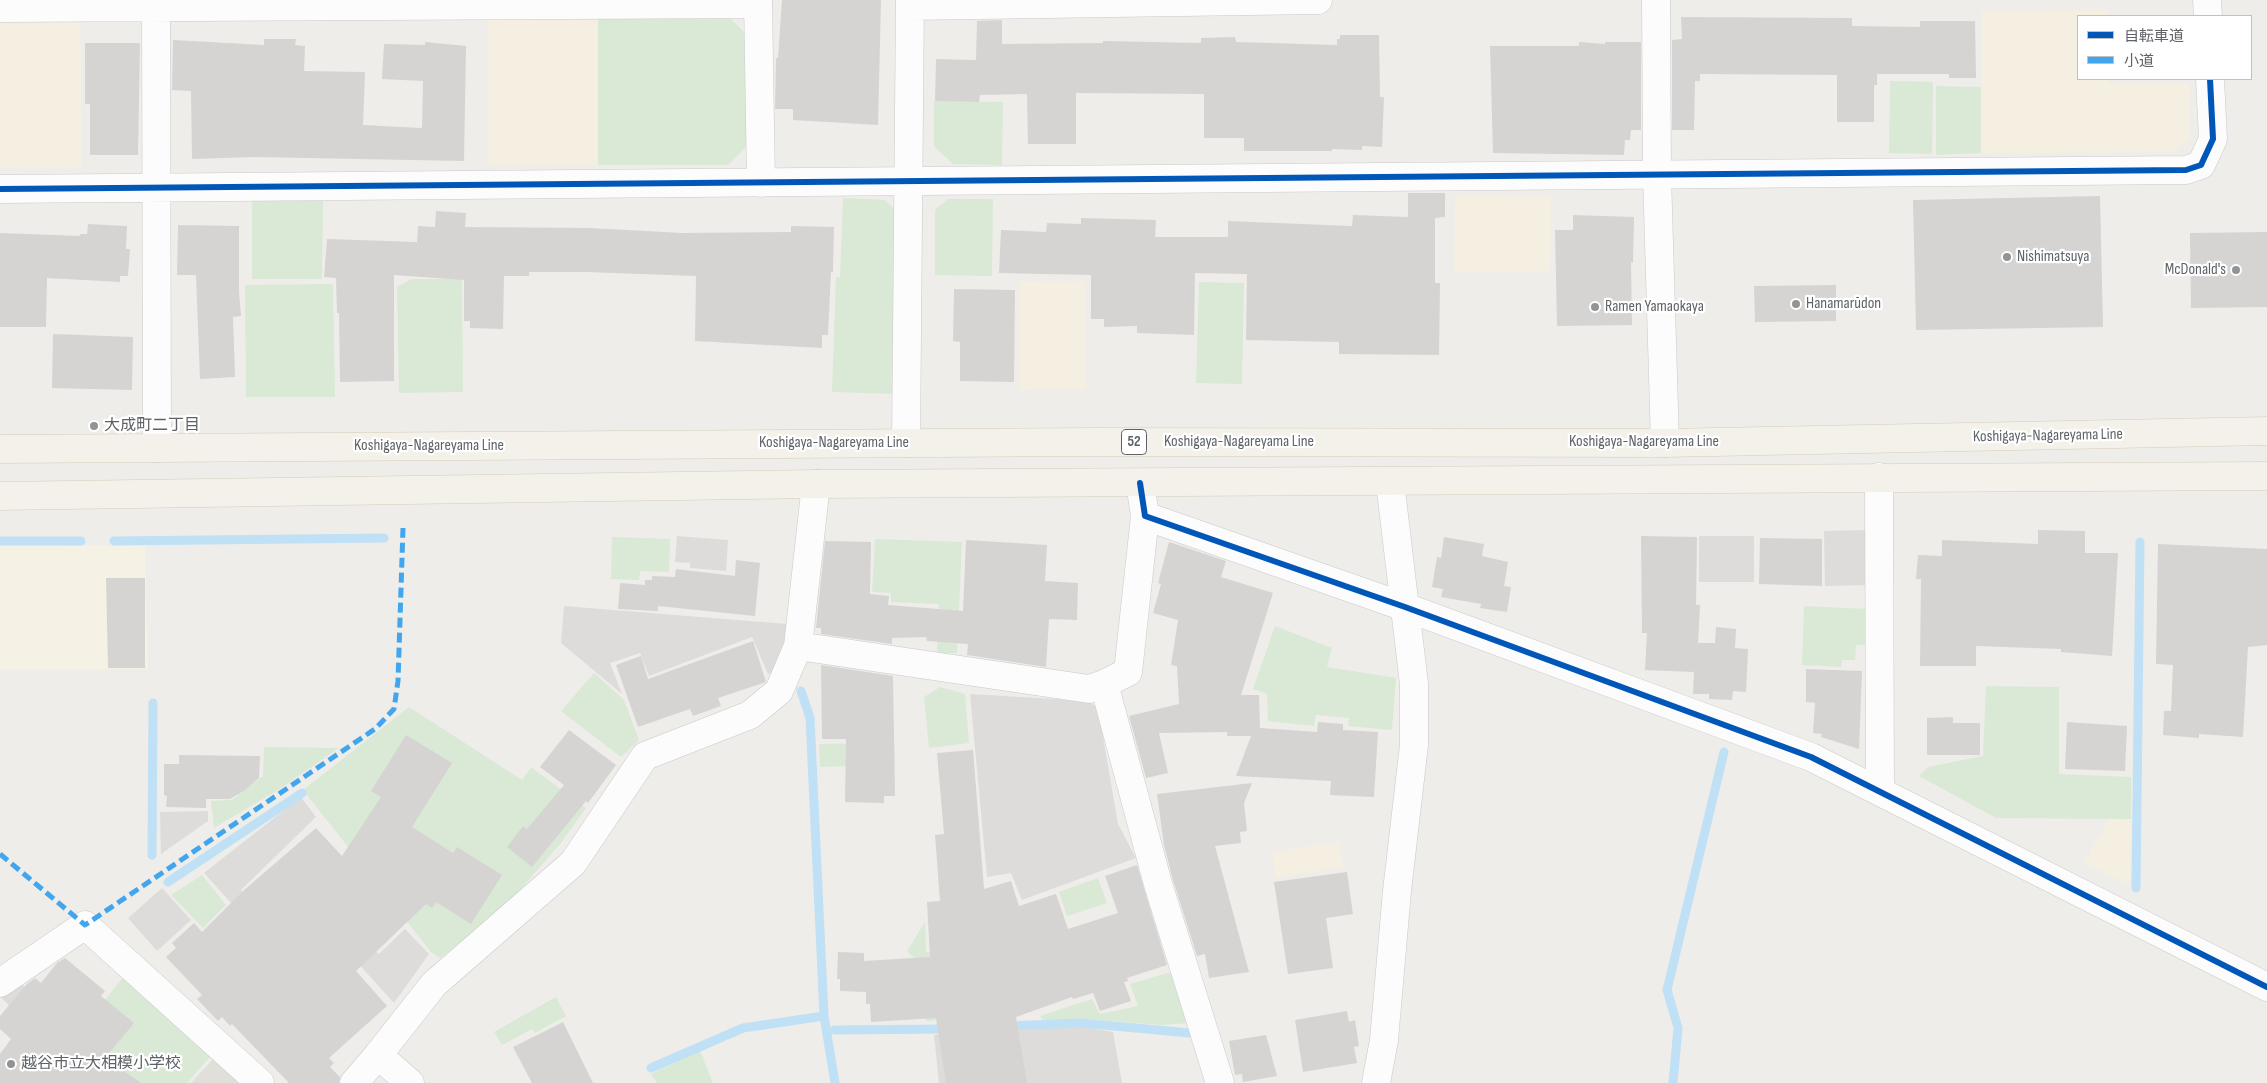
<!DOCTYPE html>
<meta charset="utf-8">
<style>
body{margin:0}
#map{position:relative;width:2267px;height:1083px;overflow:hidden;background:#eeedea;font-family:"Sofia Sans Condensed","Noto Sans JP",sans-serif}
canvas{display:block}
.legend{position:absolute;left:2077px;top:15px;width:175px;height:65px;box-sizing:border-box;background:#fff;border:1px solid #bfc1c2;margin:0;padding:6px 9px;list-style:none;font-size:15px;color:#5f6367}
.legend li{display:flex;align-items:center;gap:10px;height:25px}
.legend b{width:25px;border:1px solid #bfc1c2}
</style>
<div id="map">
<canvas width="2267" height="1083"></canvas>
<ul class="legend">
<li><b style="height:6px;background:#0057b8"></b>自転車道</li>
<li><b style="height:6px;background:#41a6ee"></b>小道</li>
</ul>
</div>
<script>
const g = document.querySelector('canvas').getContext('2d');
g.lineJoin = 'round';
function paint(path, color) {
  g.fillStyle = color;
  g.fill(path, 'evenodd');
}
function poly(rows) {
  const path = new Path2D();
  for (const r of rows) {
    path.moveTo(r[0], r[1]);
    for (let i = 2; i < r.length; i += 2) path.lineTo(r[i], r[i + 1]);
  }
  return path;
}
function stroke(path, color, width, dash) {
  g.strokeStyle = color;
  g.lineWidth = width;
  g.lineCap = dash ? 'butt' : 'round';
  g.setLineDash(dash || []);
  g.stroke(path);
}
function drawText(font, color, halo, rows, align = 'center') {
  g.font = font + ' "Sofia Sans Condensed","Noto Sans JP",sans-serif';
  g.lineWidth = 4.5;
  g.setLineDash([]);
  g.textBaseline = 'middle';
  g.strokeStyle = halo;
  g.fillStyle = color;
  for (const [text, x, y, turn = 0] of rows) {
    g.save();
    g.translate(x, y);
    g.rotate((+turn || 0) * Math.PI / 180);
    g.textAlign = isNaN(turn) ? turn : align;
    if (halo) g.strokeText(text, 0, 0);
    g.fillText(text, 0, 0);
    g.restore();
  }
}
paint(poly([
 [0,545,145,546,148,669,0,669]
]), '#f6f1e5');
paint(poly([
 [1869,530,1870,585,1825,586,1824,531],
 [677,536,728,540,726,571,690,568,690,563,675,562],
 [1699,536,1754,536,1754,582,1699,582],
 [564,606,787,624,789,645,777,671,768,674,752,637,649,676,640,653,610,663,622,694,561,643],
 [970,694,1088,701,1098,708,1118,824,1136,858,1022,900,1011,873,987,877],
 [301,797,316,817,241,890,272,927,262,937,204,873],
 [208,811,208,821,161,854,160,812],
 [162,888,191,920,157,951,128,918],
 [405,929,429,954,394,1003,355,960,370,946,379,954],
 [21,984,36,995,19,1016,0,996],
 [1079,1026,1113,1032,1122,1083,939,1083,934,1035]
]), '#dedcda');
paint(poly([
 [213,1059,241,1083,191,1083]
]), '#e1dfda');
paint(poly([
 [598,19,731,19,747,35,749,144,728,165,598,165],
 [1890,81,1933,82,1932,154,1889,153],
 [1936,86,1981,87,1981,153,1936,155],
 [934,101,1003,102,1002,165,953,164,934,146],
 [843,198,885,200,896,211,894,394,832,392,836,277,840,277],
 [948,199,993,199,992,276,935,275,935,210],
 [252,200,323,201,322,279,252,279],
 [412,279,462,279,463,392,399,393,397,287],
 [1199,282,1244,283,1242,384,1196,383],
 [333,284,335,397,246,397,245,285],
 [612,537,670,539,669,572,640,571,639,580,611,579],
 [875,539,962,542,957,653,937,653,939,604,891,602,891,593,872,592],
 [1804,606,1867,609,1866,645,1856,645,1855,660,1842,660,1841,667,1802,665],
 [1275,626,1332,648,1327,667,1396,678,1392,730,1348,726,1349,718,1316,715,1314,726,1268,721,1267,694,1253,689],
 [594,673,624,700,639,740,621,757,561,711],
 [1986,686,2059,687,2059,774,2131,777,2131,819,1996,818,1919,776,1928,767,1983,756],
 [940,687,965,694,969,743,929,748,924,697],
 [409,707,522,780,531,767,586,808,560,844,507,905,440,958,431,952,303,790],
 [894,743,895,765,820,767,819,744],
 [264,747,339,748,278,790,214,828,211,801,232,800,263,776],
 [202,875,226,905,203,928,171,895],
 [1098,878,1107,903,1067,916,1059,892],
 [925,922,926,952,945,953,965,1018,926,1021,923,959,914,958,907,951],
 [1171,972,1189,1023,1161,1025,1088,1019,1043,1020,1040,1016,1092,999,1100,1014,1138,1006,1130,984],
 [123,977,210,1057,187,1083,82,1083,67,1049],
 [556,997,566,1016,535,1033,532,1029,502,1045,494,1032],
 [700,1051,713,1083,657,1083,651,1074]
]), '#d9e9d6');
paint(poly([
 [2107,10,2107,16,2078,16,2078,79,2108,79,2108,84,2189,84,2189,139,2172,152,1981,153,1981,11],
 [488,19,598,19,598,165,488,165],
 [80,23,82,168,0,168,0,24],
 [1455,196,1551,197,1550,271,1454,271],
 [1085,281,1086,389,1020,390,1020,282],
 [2108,819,2131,819,2130,885,2084,863],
 [1339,842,1343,867,1276,877,1272,852]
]), '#f4efe1');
stroke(poly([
 [0,541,81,541],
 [114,541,384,538],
 [801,691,810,718,824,1016,835,1083],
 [152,855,153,703],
 [168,882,302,793],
 [2136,888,2140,542],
 [1006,1026,1081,1023,1190,1033],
 [834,1030,948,1029],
 [651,1068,743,1028,824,1016],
 [1673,1083,1678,1028,1667,990,1724,752]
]), '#c0e0f6', 9);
paint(poly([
 [782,0,881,0,878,125,793,120,793,109,775,109,776,58,778,58],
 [1681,17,1852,18,1852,26,1920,27,1920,21,1975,21,1976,78,1949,78,1949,74,1877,74,1877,85,1874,85,1874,122,1837,122,1837,75,1700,74,1700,81,1695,81,1694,130,1672,130,1672,40,1682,39],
 [1002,20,1002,44,1103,43,1103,41,1201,43,1201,38,1235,37,1236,42,1337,45,1337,39,1340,39,1340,35,1379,35,1380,97,1384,97,1382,147,1362,146,1362,150,1332,149,1332,151,1244,151,1244,138,1204,138,1204,94,1076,93,1076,144,1028,144,1027,94,980,95,979,102,935,101,936,59,976,60,977,21],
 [264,39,296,39,295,45,305,46,304,71,365,72,363,125,422,128,423,81,382,79,384,44,425,45,425,42,466,46,464,161,254,157,192,159,191,91,172,90,173,40,264,45],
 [1579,42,1605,44,1605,42,1641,42,1641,130,1631,130,1630,140,1625,140,1624,155,1493,153,1490,46,1579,46],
 [85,43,140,43,138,155,90,155,90,104,85,104],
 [1408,193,1445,193,1445,217,1435,218,1435,283,1440,283,1439,355,1339,354,1339,342,1246,340,1247,274,1195,273,1194,335,1137,333,1137,326,1104,327,1104,319,1091,319,1091,275,999,273,1001,230,1046,232,1047,223,1081,224,1081,218,1156,220,1155,237,1228,237,1228,221,1352,226,1353,215,1408,217],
 [2100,196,2103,327,1916,330,1913,200],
 [436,211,466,213,465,227,590,228,682,233,791,232,791,226,834,227,833,272,831,272,828,335,822,335,822,348,695,341,696,276,587,272,529,272,529,276,504,276,503,329,470,328,470,321,464,321,464,280,394,275,394,381,340,382,339,313,337,313,336,278,324,277,327,239,417,242,418,226,435,227],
 [1573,215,1634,217,1633,263,1631,262,1632,325,1557,326,1555,230,1573,230],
 [88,224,127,226,126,249,130,249,128,276,120,276,120,282,47,278,46,327,0,327,0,233,80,236,80,234,87,234],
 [178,225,239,226,239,292,241,316,233,317,235,377,200,379,196,275,177,275],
 [2267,232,2267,307,2191,308,2190,233],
 [1836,285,1836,321,1755,322,1754,286],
 [954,289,1015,290,1014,382,960,381,960,342,953,341],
 [53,334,133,337,132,390,52,388],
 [2038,530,2085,531,2085,553,2118,553,2112,656,2061,652,2061,649,1976,646,1976,666,1920,666,1921,579,1916,579,1918,555,1942,556,1942,540,2038,544],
 [1641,536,1697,537,1696,605,1700,605,1698,643,1715,643,1716,627,1736,629,1735,648,1748,649,1746,692,1733,691,1732,700,1709,699,1709,694,1693,694,1694,672,1645,670,1647,633,1642,633],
 [1444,537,1484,544,1482,556,1508,562,1504,586,1511,587,1507,612,1480,608,1481,604,1441,597,1443,589,1432,587,1437,557,1441,558],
 [1760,538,1822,539,1822,586,1759,584],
 [966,540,1047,545,1045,581,1078,583,1077,620,1049,619,1046,667,967,655,968,644,927,641,926,637,892,638,892,644,821,634,821,628,816,628,825,541,871,542,870,594,889,596,888,605,963,611],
 [1169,542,1226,561,1221,577,1273,593,1241,695,1259,695,1260,728,1317,732,1318,722,1343,724,1343,730,1378,732,1374,797,1330,795,1331,781,1236,776,1251,736,1227,736,1227,732,1159,733,1168,773,1146,778,1129,716,1179,704,1177,666,1171,665,1178,620,1153,613,1161,584,1158,583],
 [2158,544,2267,549,2267,645,2248,647,2243,737,2199,734,2199,738,2163,735,2164,711,2171,711,2173,665,2156,664],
 [736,560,760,563,755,616,658,606,658,611,618,609,620,583,645,585,645,580,652,580,652,576,675,577,676,569,735,576],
 [106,578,145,578,145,668,108,668],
 [753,641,766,682,718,698,721,706,693,716,690,709,638,727,616,665,641,656,648,679],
 [821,665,893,676,895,796,884,796,884,803,845,802,846,739,822,739],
 [1806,669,1862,671,1859,749,1821,737,1822,734,1813,733,1815,703,1806,702],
 [1953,717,1953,723,1980,723,1980,755,1927,755,1927,718],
 [2067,722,2127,726,2125,771,2065,769],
 [569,730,616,765,588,803,586,801,532,867,507,847,523,826,527,829,564,785,540,767],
 [406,735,452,763,412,827,453,853,457,847,502,875,471,924,436,902,432,908,426,904,356,971,387,1006,329,1058,334,1063,330,1067,340,1077,339,1083,289,1083,232,1024,230,1026,222,1017,218,1021,197,999,202,995,166,957,176,948,172,943,194,923,202,932,243,891,316,828,342,856,381,797,371,791],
 [973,750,984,889,1011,881,1019,906,1056,894,1068,929,1118,913,1105,876,1137,865,1167,965,1127,978,1128,981,1124,982,1131,1001,1100,1011,1093,993,1073,999,1072,997,1016,1017,1027,1083,946,1083,936,1018,871,1022,870,1004,866,1004,866,992,840,991,840,979,837,979,838,952,864,953,864,961,930,957,927,902,940,901,935,835,944,834,937,753],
 [179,755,260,756,259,778,244,791,230,799,206,799,206,808,166,807,167,796,164,795,164,764,179,764],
 [1252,783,1244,803,1247,831,1240,832,1241,843,1215,846,1249,972,1209,978,1205,954,1197,956,1173,880,1164,845,1157,794],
 [1347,872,1353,914,1326,918,1333,968,1288,974,1274,882],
 [65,958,105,991,101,996,134,1023,105,1058,141,1083,0,1083,0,1054,11,1039,0,1029,0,1016,27,984,35,978,41,983,57,963],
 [1347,1011,1349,1022,1355,1020,1359,1046,1354,1047,1357,1063,1303,1072,1295,1020],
 [563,1022,593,1083,532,1083,513,1047],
 [1266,1035,1277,1076,1243,1082,1242,1074,1235,1075,1229,1041]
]), '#d5d4d3');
const minor = poly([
 [156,0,157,448],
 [758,0,761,183],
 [1656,0,1657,175,1665,443],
 [2207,0,2208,16],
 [910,6,1318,0],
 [0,8,758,4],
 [0,189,2186,170,2201,165,2213,139,2210,79],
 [906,443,910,0],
 [1879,477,1880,791],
 [1140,483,1145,516,1405,607,1811,757,2267,987],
 [798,646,1089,689,1104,684,1128,672,1145,516],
 [1104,684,1158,884,1220,1083],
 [0,983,85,925,260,1083],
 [378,1055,434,984,573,863,645,756,750,715,779,691,798,646,816,484],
 [354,1083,378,1055,410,1083],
 [1376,1083,1384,1040,1397,891,1414,745,1414,684,1390,482]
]);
const major = poly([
 [0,449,1095,442,1665,443,2267,431],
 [0,496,816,484,2267,476]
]);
stroke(minor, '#c9c9c9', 29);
stroke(major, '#d5ccb9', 29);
stroke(minor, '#fcfcfc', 28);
stroke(major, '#f3f1e9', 28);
stroke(poly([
 [0,854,85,925,375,729,394,709,398,681,403,528]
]), '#41a6ee', 5, [10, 5]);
stroke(poly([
 [0,189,2186,170,2201,165,2213,139,2210,79],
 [1140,483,1145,516,1405,607,1811,757,2267,987]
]), '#0057b8', 6);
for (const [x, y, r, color] of [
 [2007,257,5,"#919395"],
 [2236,270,5,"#919395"],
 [1796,304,5,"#919395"],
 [1595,307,5,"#919395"],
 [94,426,5,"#919395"],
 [11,1064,5,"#919395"]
]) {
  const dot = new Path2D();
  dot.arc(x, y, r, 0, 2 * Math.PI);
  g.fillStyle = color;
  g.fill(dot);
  stroke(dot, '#fff', 2);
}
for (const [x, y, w] of [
 [1134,442,25]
]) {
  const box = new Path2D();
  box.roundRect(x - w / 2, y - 12.5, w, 25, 4);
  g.fillStyle = '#fff';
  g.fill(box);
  stroke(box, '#5f6367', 1);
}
drawText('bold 15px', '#5f6367', null, [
 ["52",1134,442]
]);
drawText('16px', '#5f6367', '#fff', [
 ["Nishimatsuya",2017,257],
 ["McDonald's",2226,270,"right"],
 ["Hanamarūdon",1806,304],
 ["Ramen Yamaokaya",1605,307],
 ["大成町二丁目",104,426],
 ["越谷市立大相模小学校",21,1064]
], 'left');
drawText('16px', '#5f6367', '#fff', [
 ["Koshigaya-Nagareyama Line",2048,436,-1],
 ["Koshigaya-Nagareyama Line",1239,442],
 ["Koshigaya-Nagareyama Line",1644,442],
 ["Koshigaya-Nagareyama Line",834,443],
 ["Koshigaya-Nagareyama Line",429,446]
]);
</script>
